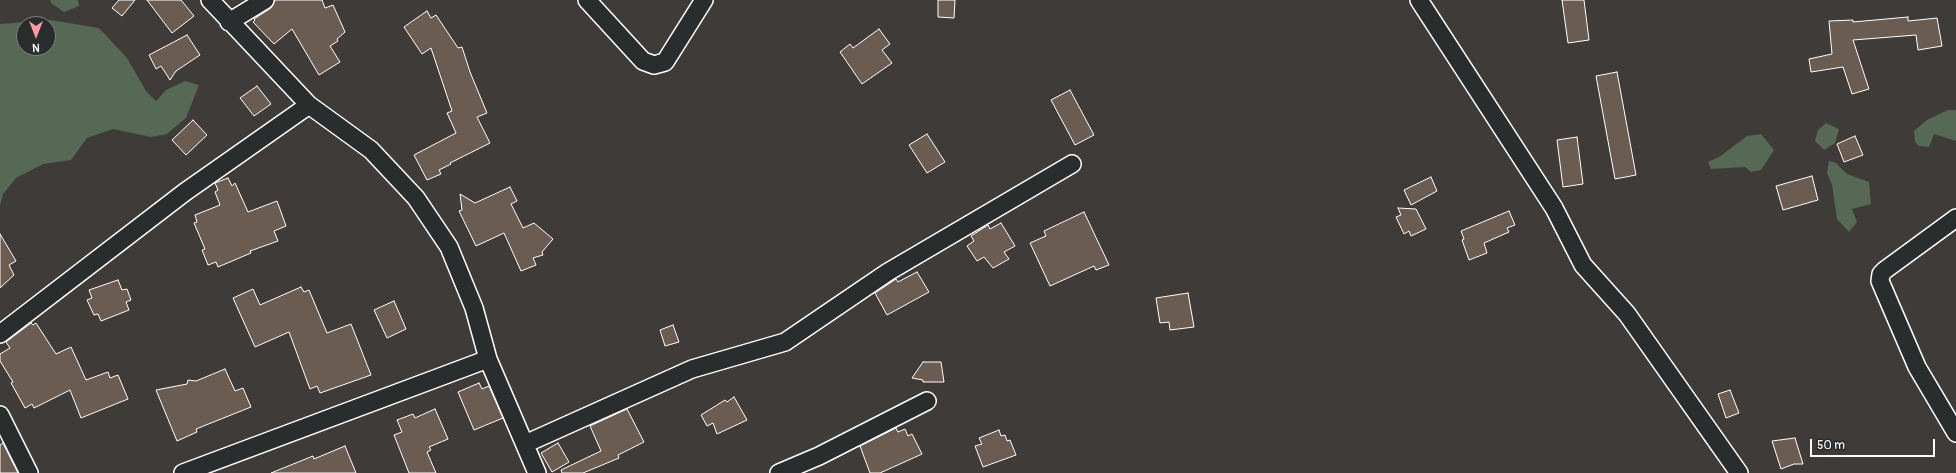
<!DOCTYPE html>
<style>
body{margin:0}
#map{position:relative;width:1956px;height:473px;overflow:hidden;background:#3e3b39;font-family:Pangolin,sans-serif}
canvas{display:block}
.north{position:absolute;left:16px;top:16px;width:40px;height:40px;box-sizing:border-box;background:#2a2d2e;border:1px solid #7f8182;border-radius:50%;rotate:180deg;font-size:11px;font-weight:700;line-height:16px;text-align:center;color:#fff}
.north::after{content:'';display:block;margin:auto;width:14px;height:18px;background:#ff9aa2;clip-path:polygon(50% 0,100% 100%,50% 72%,0 100%)}
.scale{position:absolute;left:1810px;top:439px;width:125px;height:18px;box-sizing:border-box;border:2px solid #fff;border-top:0;padding-left:5px;font-size:12px;line-height:14px;white-space:nowrap;color:#fff;-webkit-text-stroke:3px #2a2d2e;paint-order:stroke}
</style>
<div id="map">
<canvas width="1956" height="473"></canvas>
<div class="north">N</div>
<div class="scale">50 m</div>
</div>
<script>
const g = document.querySelector('canvas').getContext('2d');
g.lineJoin = 'round';
function paint(path, color) {
  g.fillStyle = color;
  g.fill(path, 'evenodd');
}
function poly(rows) {
  const path = new Path2D();
  for (const r of rows) {
    path.moveTo(r[0], r[1]);
    for (let i = 2; i < r.length; i += 2) path.lineTo(r[i], r[i + 1]);
  }
  return path;
}
function stroke(path, color, width, dash) {
  g.strokeStyle = color;
  g.lineWidth = width;
  g.lineCap = dash ? 'butt' : 'round';
  g.setLineDash(dash || []);
  g.stroke(path);
}
paint(poly([
 [50,0,78,0,79,6,64,12,51,3],
 [50,20,99,28,127,58,146,91,156,101,166,90,185,81,199,85,186,118,167,134,151,137,113,129,87,138,71,160,43,164,16,178,3,194,0,206,0,24],
 [24,24,48,24,48,48,24,48],
 [1948,110,1956,110,1956,141,1934,134,1929,147,1919,146,1915,142,1914,131,1927,120],
 [1826,123,1839,129,1835,143,1824,150,1815,141,1818,130],
 [1761,134,1774,150,1761,170,1751,172,1745,167,1711,169,1708,162,1719,157,1747,136],
 [1829,161,1836,163,1847,174,1869,182,1871,204,1852,209,1857,222,1849,232,1837,219,1832,185,1827,173]
]), '#556954');
const building = poly([
 [119,0,135,0,122,16,112,8,119,0],
 [147,0,181,0,194,16,172,33,147,0],
 [275,0,322,0,325,8,333,5,345,32,337,39,338,41,330,46,340,62,319,75,292,29,274,44,253,22,255,20,254,19,271,8,275,0],
 [938,0,955,0,954,18,938,17,938,0],
 [1562,0,1584,0,1589,40,1568,43,1562,0],
 [427,11,431,18,436,15,458,48,462,47,470,72,487,113,477,117,490,143,450,163,451,164,439,170,441,174,427,180,414,155,456,133,447,113,452,111,431,48,422,54,404,27,427,11],
 [1908,17,1908,21,1937,18,1942,46,1918,50,1916,35,1853,40,1869,89,1852,94,1843,67,1811,72,1809,59,1832,54,1829,21,1853,20,1853,22,1908,17],
 [879,29,890,44,882,50,892,63,862,84,840,52,850,44,853,48,879,29],
 [187,35,200,55,176,71,170,80,161,66,156,69,149,55,187,35],
 [1617,72,1636,175,1615,179,1596,76,1617,72],
 [257,86,271,104,254,116,240,98,257,86],
 [1070,90,1094,135,1075,145,1051,100,1070,90],
 [193,120,207,135,186,155,172,140,193,120],
 [927,134,945,162,927,173,909,145,927,134],
 [1855,136,1863,155,1844,162,1837,144,1855,136],
 [1577,137,1583,184,1563,187,1557,140,1577,137],
 [1812,176,1818,200,1783,210,1776,186,1812,176],
 [1431,177,1437,191,1411,205,1404,190,1431,177],
 [228,178,232,186,235,183,248,212,277,201,286,226,274,231,278,241,250,251,251,253,218,267,216,262,208,265,202,250,205,249,194,223,197,222,195,215,220,205,215,192,218,190,215,183,228,178],
 [510,187,517,201,511,204,523,228,534,223,553,239,542,252,543,255,533,258,536,265,521,271,504,233,476,246,459,211,462,210,460,194,475,203,510,187],
 [1398,208,1416,209,1426,229,1411,236,1409,231,1404,234,1396,217,1401,215,1398,208],
 [1509,211,1515,225,1507,228,1509,232,1484,243,1487,253,1469,260,1462,240,1464,239,1461,231,1509,211],
 [1084,212,1109,265,1096,270,1094,266,1050,286,1030,243,1046,236,1044,231,1084,212],
 [1001,223,1015,246,1004,252,1009,259,993,268,984,257,977,261,967,246,974,241,971,236,988,225,990,229,1001,223],
 [0,234,16,261,9,265,14,275,0,288,0,234],
 [917,272,929,292,887,315,875,293,896,279,898,282,917,272],
 [118,280,122,290,127,289,131,300,126,302,129,310,101,321,98,314,94,315,87,300,92,298,89,290,118,280],
 [301,287,304,292,309,290,327,333,351,324,371,375,320,393,317,386,310,389,289,332,255,347,233,298,253,289,260,305,301,287],
 [1188,293,1194,327,1170,330,1169,322,1160,323,1156,298,1188,293],
 [394,301,406,329,387,338,374,310,394,301],
 [31,323,33,325,36,323,56,354,71,347,86,380,108,372,110,378,118,375,128,399,81,418,70,390,34,408,32,404,25,408,11,383,13,382,0,361,0,354,10,348,6,342,31,323],
 [673,325,679,342,665,346,660,330,673,325],
 [923,362,941,362,944,382,923,382,923,380,912,378,923,362],
 [225,369,235,391,243,388,251,407,196,429,197,432,177,441,156,390,187,384,188,380,196,381,225,369],
 [479,383,482,389,489,386,503,418,474,430,458,392,479,383],
 [1730,390,1739,413,1726,418,1718,394,1730,390],
 [734,397,747,420,717,434,713,423,707,426,701,415,725,400,727,402,734,397],
 [435,409,448,439,429,447,431,450,427,452,436,473,409,473,394,435,402,432,397,420,413,414,415,418,435,409],
 [627,409,644,442,618,455,619,458,583,473,562,473,561,470,601,451,590,426,627,409],
 [896,428,898,432,905,429,908,436,912,434,922,454,880,473,870,473,860,446,896,428],
 [999,430,1001,436,1005,435,1007,441,1010,440,1016,455,983,467,975,446,982,444,979,438,999,430],
 [1795,438,1803,464,1794,464,1781,469,1772,441,1795,438],
 [3,443,18,473,0,473,0,445,3,443],
 [558,443,569,462,552,472,541,453,558,443],
 [345,446,356,473,271,473,313,456,314,459,345,446]
]);
paint(building, '#6b5c52');
stroke(building, '#fff', 1);
const street = poly([
 [210,0,309,105,371,150,416,198,449,247,474,308,488,359,537,473],
 [587,0,643,61,654,65,665,62,704,0],
 [1419,0,1554,208,1583,265,1627,314,1739,473],
 [229,22,265,0],
 [1956,218,1885,270,1881,274,1880,281,1917,367,1956,433],
 [0,334,185,192,309,105],
 [0,415,29,473],
 [525,444,692,369,785,342,888,272,1072,164],
 [183,473,488,359],
 [779,473,819,456,927,401]
]);
stroke(street, '#fff', 20);
stroke(street, '#2a2d2e', 17);
</script>
